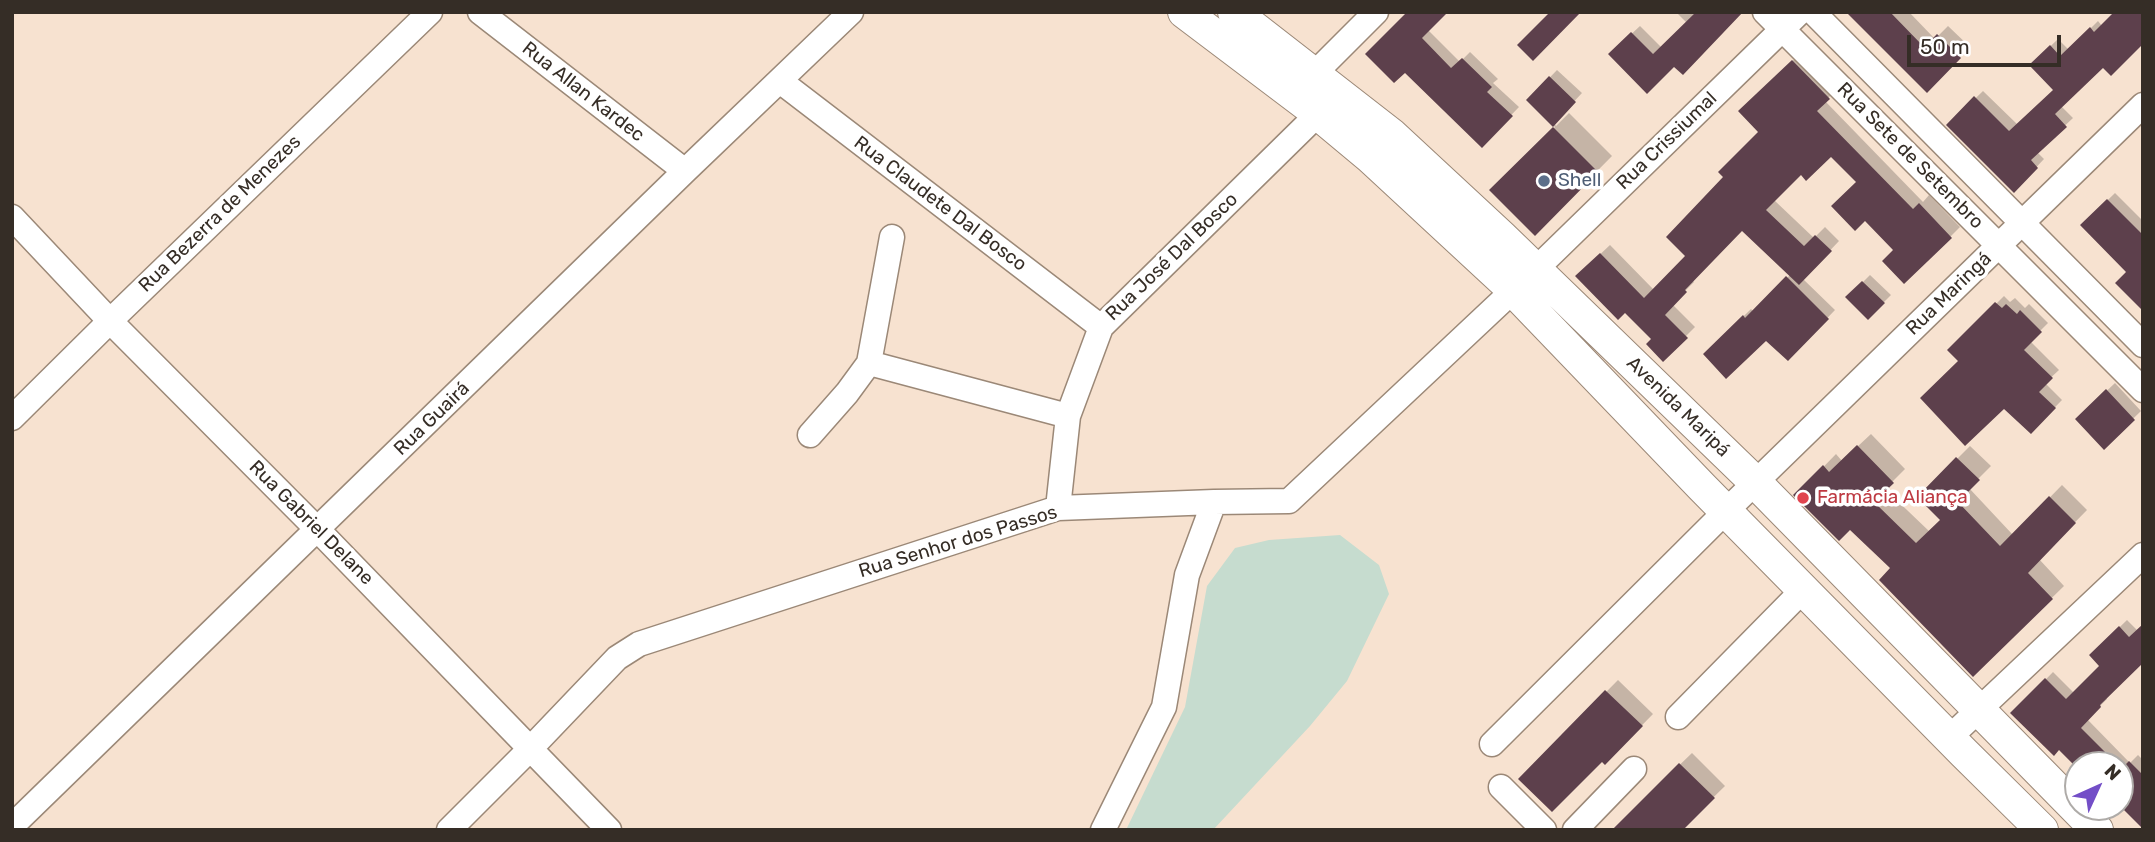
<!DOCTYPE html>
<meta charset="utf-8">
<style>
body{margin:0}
#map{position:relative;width:2155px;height:842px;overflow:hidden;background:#f7e2d0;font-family:Rubik,sans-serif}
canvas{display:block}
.frame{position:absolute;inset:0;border:14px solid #352d26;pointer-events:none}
.north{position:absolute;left:2064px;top:751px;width:70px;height:70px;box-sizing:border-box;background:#fff;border:2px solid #aeaba8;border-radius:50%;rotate:45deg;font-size:19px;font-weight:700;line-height:28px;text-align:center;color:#352d26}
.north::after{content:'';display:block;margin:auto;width:24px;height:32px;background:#734ec7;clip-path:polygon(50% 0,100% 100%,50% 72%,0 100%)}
.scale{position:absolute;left:1907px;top:35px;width:154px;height:32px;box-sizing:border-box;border:4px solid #352d26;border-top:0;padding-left:9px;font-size:21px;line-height:24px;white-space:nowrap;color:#352d26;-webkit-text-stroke:5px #fff;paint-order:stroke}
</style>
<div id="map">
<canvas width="2155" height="842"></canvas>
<div class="frame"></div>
<div class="north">N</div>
<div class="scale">50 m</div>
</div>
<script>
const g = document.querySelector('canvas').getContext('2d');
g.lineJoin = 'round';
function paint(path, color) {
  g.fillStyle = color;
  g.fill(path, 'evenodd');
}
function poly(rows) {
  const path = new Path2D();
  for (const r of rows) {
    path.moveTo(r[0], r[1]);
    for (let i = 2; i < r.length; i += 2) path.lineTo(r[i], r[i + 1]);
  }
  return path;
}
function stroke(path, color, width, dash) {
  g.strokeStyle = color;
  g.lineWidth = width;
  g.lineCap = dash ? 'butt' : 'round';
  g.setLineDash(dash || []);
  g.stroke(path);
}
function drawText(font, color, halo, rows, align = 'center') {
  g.font = font + ' Rubik,sans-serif';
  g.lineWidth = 7;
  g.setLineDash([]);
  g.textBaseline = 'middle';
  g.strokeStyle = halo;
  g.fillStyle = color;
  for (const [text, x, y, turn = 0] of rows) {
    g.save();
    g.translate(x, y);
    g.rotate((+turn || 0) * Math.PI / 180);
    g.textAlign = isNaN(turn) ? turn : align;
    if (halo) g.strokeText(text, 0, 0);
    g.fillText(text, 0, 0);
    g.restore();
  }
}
paint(poly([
 [1340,535,1379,565,1389,594,1347,681,1310,726,1213,830,1126,830,1185,707,1207,586,1235,548,1269,540]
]), '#c6dccf');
paint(poly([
 [1676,12,1741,12,1674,64,1610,54,1640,26,1662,48,1687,23],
 [1862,12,1909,12,1935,39,1948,26,1970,47,1927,90],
 [2098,21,2102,26,2103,65,2061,106,2073,118,2037,152,2044,159,2014,191,1948,125,1983,91,2018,125,2055,90,2031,65,2058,39,2069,50],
 [1428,30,1460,62,1470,52,1498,79,1493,83,1519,107,1482,145,1405,70,1367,54],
 [1802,52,1837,89,1825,101,1923,202,1929,195,1960,227,1905,282,1895,250,1858,182,1831,155,1801,173,1774,200,1814,238,1825,227,1839,241,1803,279,1835,310,1788,359,1766,338,1705,354,1751,309,1754,312,1790,275,1742,229,1692,280,1694,282,1672,304,1695,327,1663,359,1654,339,1625,310,1577,276,1610,245,1654,290,1688,256,1725,177,1760,132,1740,111],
 [1557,70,1582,93,1554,123,1556,126,1569,113,1612,156,1535,234,1491,190,1555,127,1528,100],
 [2115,193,2143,221,2143,309,2129,272,2082,225],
 [1870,275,1891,295,1868,318,1848,297],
 [2004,296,2010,302,2015,298,2025,308,2029,304,2048,323,2030,341,2059,370,2045,383,2062,400,2031,432,1950,350],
 [2115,383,2141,411,2104,447,2077,419],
 [1871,434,1905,469,1885,489,1930,532,1942,520,1919,497,1970,446,1991,466,1969,488,2013,535,2062,485,2087,510,2039,559,2064,586,1973,675,1893,568,1850,527,1796,495,1836,454,1842,461],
 [2127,620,2138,631,2106,697,2107,699,2087,719,2130,763,2138,755,2143,760,2143,821,2120,804,2120,765,2078,765,2078,767,2059,747,2013,713,2053,672,2074,693,2102,666,2091,655],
 [1618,680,1653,714,1605,763,1602,760,1520,779],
 [1692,753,1725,786,1680,830,1612,830]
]), '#0003');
paint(poly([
 [1407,12,1448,12,1422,38,1451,68,1462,58,1492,87,1487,92,1513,116,1482,148,1405,73,1394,83,1365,54],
 [1550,12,1581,12,1533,61,1517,45],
 [1696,12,1743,12,1683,75,1674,67,1647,94,1608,54,1631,32,1653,54],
 [1846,12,1890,12,1924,47,1937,34,1961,58,1927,93],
 [2114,12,2143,12,2143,44,2111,76,2103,68,2055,114,2067,127,2031,160,2038,168,2014,193,1946,125,1974,96,2009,131,2053,90,2029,65,2050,45,2060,56,2090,27,2094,32],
 [1792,60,1830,99,1817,111,1913,209,1919,203,1952,238,1904,284,1882,261,1893,250,1865,221,1855,231,1831,206,1856,182,1831,157,1806,181,1801,175,1766,210,1804,246,1815,235,1832,251,1799,285,1742,231,1685,290,1687,292,1665,315,1688,338,1663,362,1646,344,1651,339,1625,313,1618,320,1575,276,1600,253,1644,298,1685,256,1666,237,1723,177,1718,172,1758,132,1738,111],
 [1549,76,1576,102,1553,127,1526,100],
 [1553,127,1598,172,1535,236,1489,190],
 [2107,199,2143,235,2143,311,2115,283,2126,272,2080,225],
 [1786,276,1829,319,1788,361,1766,341,1726,379,1703,354,1743,315,1745,318],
 [1862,281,1885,303,1868,320,1845,297],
 [1995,302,2002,308,2006,304,2017,314,2020,310,2042,332,2024,350,2053,378,2039,392,2056,408,2031,434,2004,409,1965,446,1920,398,1958,361,1947,350],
 [2106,389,2135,420,2104,450,2075,419],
 [1857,445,1894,483,1874,502,1916,543,1940,520,1917,497,1956,457,1980,480,1958,502,2000,546,2049,496,2076,523,2028,573,2053,599,1973,677,1879,580,1890,568,1850,530,1839,541,1793,495,1823,465,1829,472],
 [2143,624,2143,663,2100,705,2101,707,2081,728,2118,765,2074,765,2059,750,2054,756,2010,713,2045,678,2066,699,2099,666,2089,655,2119,626,2129,637],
 [1605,690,1643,726,1605,765,1602,762,1552,812,1518,779],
 [2129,761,2143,775,2143,829,2120,806,2120,770],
 [1679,763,1715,798,1683,830,1612,830]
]), '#5d404c');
const minor = poly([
 [480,12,685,171],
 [1765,12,2143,390],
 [1813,12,2143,345],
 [780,81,1101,327],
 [1302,86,1376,12],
 [12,217,110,321,318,530,609,830],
 [892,237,869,363,1068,416],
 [12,418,110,321,430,12],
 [810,435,847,393,869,363],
 [1058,508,1068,416,1101,327,1318,114],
 [1678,717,1804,589],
 [1949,738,2143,555],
 [1492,744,1726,511,2143,105],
 [1501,787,1544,830],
 [12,826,685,171,851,12],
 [449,830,531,748,617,658,639,644,1058,508,1214,502,1289,501,1535,270,1800,12],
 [1103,830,1164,707,1187,575,1214,502],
 [1575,830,1634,769]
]);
const major = poly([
 [1184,12,1311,108,1371,158,1506,283,1701,486,1964,753,2042,830],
 [1234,12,1392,135,1502,237,1756,483,2097,830]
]);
stroke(minor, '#9b8877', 27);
stroke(major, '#9b8877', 34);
stroke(minor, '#fff', 24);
stroke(major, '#fff', 32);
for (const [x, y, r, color] of [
 [1544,181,7,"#5c6f8a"],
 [1803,498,7,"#e0444e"]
]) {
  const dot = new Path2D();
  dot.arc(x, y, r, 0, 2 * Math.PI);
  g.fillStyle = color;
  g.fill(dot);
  stroke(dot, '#fff', 2.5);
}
drawText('19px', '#352d26', '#fff', [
 ["Rua Allan Kardec",583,92,38],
 ["Rua Crissiumal",1667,141,-44],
 ["Rua Sete de Setembro",1910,156,45],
 ["Rua Claudete Dal Bosco",940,204,37],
 ["Rua Bezerra de Menezes",220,214,-44],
 ["Rua José Dal Bosco",1172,257,-44],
 ["Rua Maringá",1949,294,-44],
 ["Avenida Maripá",1678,407,44],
 ["Rua Guairá",432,419,-44],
 ["Rua Gabriel Delane",311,523,45],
 ["Rua Senhor dos Passos",958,542,-17]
]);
drawText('19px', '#4e5e75', '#fff', [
 ["Shell",1558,181]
], 'left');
drawText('19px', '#be3a42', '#fff', [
 ["Farmácia Aliança",1817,498]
], 'left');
</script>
